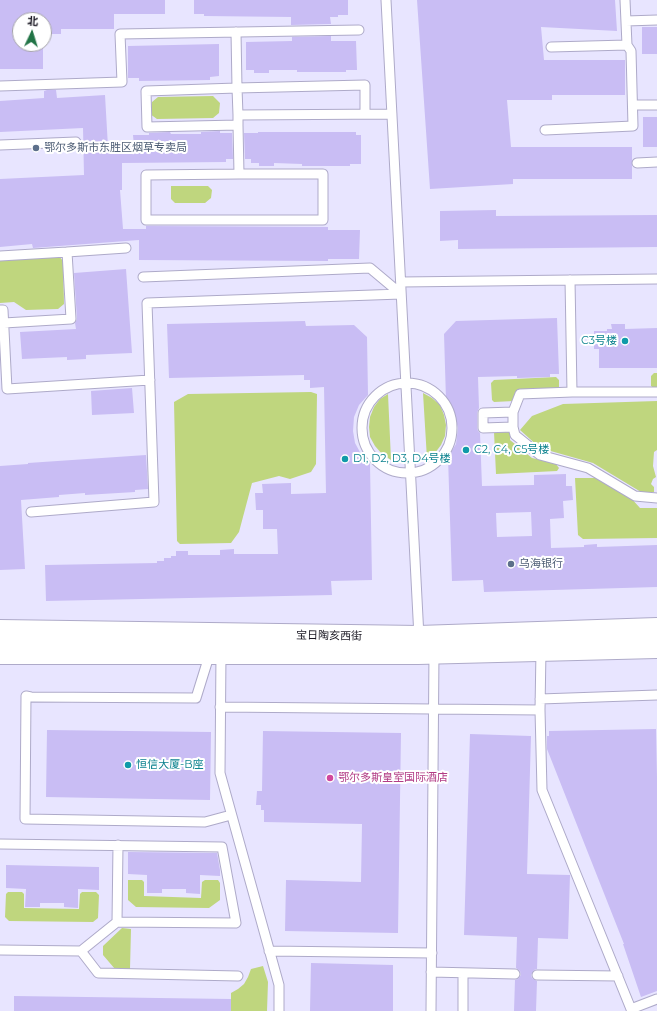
<!DOCTYPE html>
<meta charset="utf-8">
<style>
body{margin:0}
#map{position:relative;width:657px;height:1011px;overflow:hidden;background:#e8e5ff;font-family:Montserrat,"Noto Sans SC",sans-serif}
canvas{display:block}
.north{position:absolute;left:12px;top:12px;width:40px;height:40px;box-sizing:border-box;background:#fff;border:1px solid #a3a2a7;border-radius:50%;rotate:4deg;font-size:11px;font-weight:700;line-height:16px;text-align:center;color:#191722}
.north::after{content:'';display:block;margin:auto;width:14px;height:18px;background:#227446;clip-path:polygon(50% 0,100% 100%,50% 72%,0 100%)}
</style>
<div id="map">
<canvas width="657" height="1011"></canvas>
<div class="north">北</div>
</div>
<script>
const g = document.querySelector('canvas').getContext('2d');
g.lineJoin = 'round';
function paint(path, color) {
  g.fillStyle = color;
  g.fill(path, 'evenodd');
}
function poly(rows) {
  const path = new Path2D();
  for (const r of rows) {
    if (r.length === 3) {
      path.moveTo(r[0] + r[2], r[1]);
      path.arc(r[0], r[1], r[2], 0, 2 * Math.PI);
      continue;
    }
    path.moveTo(r[0], r[1]);
    for (let i = 2; i < r.length; i += 2) path.lineTo(r[i], r[i + 1]);
  }
  return path;
}
function stroke(path, color, width, dash) {
  g.strokeStyle = color;
  g.lineWidth = width;
  g.lineCap = dash ? 'butt' : 'round';
  g.setLineDash(dash || []);
  g.stroke(path);
}
function drawText(font, color, halo, rows, align = 'center') {
  g.font = font + ' Montserrat,"Noto Sans SC",sans-serif';
  g.lineWidth = 4;
  g.setLineDash([]);
  g.textBaseline = 'middle';
  g.strokeStyle = halo;
  g.fillStyle = color;
  for (const [text, x, y, turn = 0] of rows) {
    g.save();
    g.translate(x, y);
    g.rotate((+turn || 0) * Math.PI / 180);
    g.textAlign = isNaN(turn) ? turn : align;
    if (halo) g.strokeText(text, 0, 0);
    g.fillText(text, 0, 0);
    g.restore();
  }
}
paint(poly([
 [213,96,220,103,219,113,213,118,157,119,150,114,152,102,158,97],
 [171,186,208,186,212,190,211,198,205,203,175,203,171,199],
 [59,256,63,261,64,304,58,309,26,310,14,302,0,303,0,258],
 [654,373,657,373,657,389,655,389,651,386,651,376],
 [556,377,559,380,559,390,518,391,514,401,494,402,492,400,491,383,494,380],
 [311,392,317,394,316,464,311,472,290,479,279,476,252,483,239,532,231,543,180,544,177,541,174,402,188,394],
 [423,393,432,398,440,405,444,415,446,425,445,436,441,445,435,453,427,459],
 [388,394,391,460,382,454,375,446,370,437,369,427,370,417,374,407,380,399],
 [657,401,657,450,654,452,653,466,656,477,653,479,651,484,654,487,654,492,641,492,593,463,540,448,520,430,532,416,563,404],
 [510,431,510,440,532,458,555,463,559,468,557,471,496,474,494,432],
 [575,478,596,478,631,498,640,508,657,508,657,538,583,539,578,535],
 [128,880,142,880,144,882,144,896,201,898,202,882,205,880,218,880,220,883,220,900,209,908,136,907,128,900],
 [8,892,22,892,24,894,24,908,79,909,80,894,82,892,96,892,99,895,98,918,93,922,9,921,5,917,6,894],
 [122,928,131,929,130,969,115,969,103,955,103,946],
 [263,966,268,982,267,1011,231,1011,231,993,238,989,244,984,248,977,251,969]
]), '#bfd67e');
paint(poly([
 [0,0,165,0,165,14,114,14,114,29,61,29,61,34,44,34,44,20,20,20,20,44,43,44,43,69,0,69],
 [194,0,348,0,348,15,338,15,338,17,330,17,331,24,291,25,291,17,204,16,204,14,194,14],
 [417,0,615,0,617,31,541,27,544,60,625,60,625,95,552,95,552,100,507,100,511,147,632,147,632,179,513,179,513,184,430,189],
 [642,27,657,27,657,54,642,54],
 [331,36,331,41,356,41,357,70,346,70,346,72,297,72,297,70,269,70,269,73,254,73,254,70,246,70,246,42,292,41,292,37],
 [219,44,219,76,210,77,210,80,139,81,139,78,128,78,128,46],
 [47,90,56,90,57,98,105,95,108,147,134,146,133,135,149,135,149,133,170,132,171,134,201,134,201,132,220,131,220,133,232,133,233,159,226,159,226,162,122,163,122,190,120,190,123,229,146,229,146,226,328,227,328,230,360,230,359,259,328,259,328,261,139,260,139,240,33,248,32,244,0,247,0,179,84,175,83,128,0,132,0,101,44,98,44,91],
 [643,117,657,117,657,147,643,147],
 [258,132,356,132,356,135,361,135,361,164,350,164,350,166,302,166,302,164,274,163,274,166,259,166,259,163,251,163,251,159,245,159,244,133,258,133],
 [496,210,496,216,657,215,657,247,458,249,458,240,440,241,440,211],
 [126,269,132,353,86,355,86,359,67,360,67,357,22,359,20,332,76,329,75,323,77,319,74,273],
 [557,318,559,374,550,374,550,377,517,378,517,376,478,377,479,408,477,413,477,428,478,431,480,433,482,486,534,485,534,475,566,474,566,486,572,486,573,500,563,501,564,518,550,519,551,548,584,547,584,545,597,544,597,547,657,545,657,587,484,592,483,580,452,581,448,457,456,444,458,428,454,413,446,400,444,334,456,321],
 [531,512,532,536,497,537,496,513],
 [305,321,306,326,354,325,367,337,368,395,359,405,354,417,353,431,355,443,361,454,370,464,372,580,331,581,332,595,46,601,45,565,157,563,157,561,164,561,164,558,171,558,171,556,176,556,176,551,188,551,188,555,220,555,220,550,234,549,234,554,278,554,277,529,263,529,263,510,256,510,255,493,263,493,262,484,291,483,291,494,326,493,324,387,310,388,310,380,304,380,304,375,169,378,167,324],
 [611,324,625,324,625,329,657,328,657,368,599,368,599,349,594,349,594,331,607,331,607,329,612,329],
 [132,388,134,413,92,415,91,391],
 [146,455,148,489,135,490,135,492,85,495,85,493,59,495,59,497,21,500,25,569,0,570,0,466,28,464,28,463],
 [656,729,657,777,657,991,641,997,623,944,624,944,547,749,547,736,549,736,549,731],
 [47,730,211,732,210,800,46,797],
 [263,731,401,733,398,933,285,931,286,880,361,882,362,824,264,822,264,810,261,810,261,805,256,805,257,791,262,791],
 [470,734,531,736,527,874,570,875,568,939,538,938,537,969,534,970,531,975,532,978,537,981,536,1011,514,1011,515,980,518,979,521,975,520,971,516,968,517,937,464,935],
 [128,852,217,853,220,870,220,876,200,875,200,894,186,893,186,889,162,889,162,893,147,893,147,875,128,874],
 [6,865,99,867,99,890,78,889,78,908,64,907,64,903,40,903,40,907,25,907,26,889,6,888],
 [311,963,393,965,393,1011,310,1011],
 [14,996,231,999,231,1011,14,1011]
]), '#c9bdf4');
const service = poly([
 [386,0,419,637],
 [626,21,657,20],
 [236,32,237,88,365,85,365,114],
 [551,47,627,45,625,0],
 [0,86,122,82,120,34,359,30],
 [633,105,657,105],
 [238,115,237,88,146,91,147,127,238,125,238,115,392,114],
 [238,125,239,174,146,175,146,220,323,220,323,174,239,174],
 [545,130,633,126,631,51,627,45],
 [0,145,76,142],
 [637,163,657,162],
 [67,252,126,248],
 [0,256,67,252,71,319,4,323],
 [143,277,370,268,401,294],
 [401,282,657,279],
 [0,310,3,310,7,389,150,380],
 [407,428,45],
 [572,392,657,392],
 [513,412,513,427,515,435,540,455,588,468,635,496,657,498],
 [513,427,483,428,483,413,513,412,520,394,572,392,570,280],
 [31,512,154,502,147,303,401,294],
 [541,650,540,710,542,790,631,1009,657,999],
 [210,653,196,698,31,697,26,696,25,819,205,822,231,815],
 [221,653,220,773,279,985,279,1011],
 [540,699,657,695],
 [220,707,540,710],
 [0,844,222,847,236,923,117,922,118,845],
 [0,950,81,951,117,922],
 [81,951,98,973,238,976],
 [269,951,432,953],
 [431,972,515,974],
 [537,975,618,976],
 [431,1011,434,653],
 [463,1011,463,973]
]);
const tertiary = poly([
 [0,631,419,637,657,629],
 [0,653,418,653,657,647]
]);
stroke(service, '#aeaac9', 11);
stroke(tertiary, '#aeaac9', 24);
stroke(service, '#fff', 9);
stroke(tertiary, '#fff', 22);
for (const [x, y, r, color] of [
 [36,148,4,"#5c6f8a"],
 [625,341,4,"#0f9aa8"],
 [466,450,4,"#0f9aa8"],
 [345,459,4,"#0f9aa8"],
 [511,564,4,"#5c6f8a"],
 [128,765,4,"#0f9aa8"],
 [330,778,4,"#d1479c"]
]) {
  const dot = new Path2D();
  dot.arc(x, y, r, 0, 2 * Math.PI);
  g.fillStyle = color;
  g.fill(dot);
  stroke(dot, '#fff', 1.5);
}
drawText('11px', '#4e5e75', '#fff', [
 ["鄂尔多斯市东胜区烟草专卖局",44,148],
 ["乌海银行",519,564]
], 'left');
drawText('11px', '#0d838f', '#fff', [
 ["C3号楼",617,341,"right"],
 ["C2, C4, C5号楼",474,450],
 ["D1, D2, D3, D4号楼",353,459],
 ["恒信大厦-B座",136,765]
], 'left');
drawText('11px', '#191722', '#fff', [
 ["宝日陶亥西街",329,636,1]
]);
drawText('11px', '#b23c85', '#fff', [
 ["鄂尔多斯皇室国际酒店",338,778]
], 'left');
</script>
